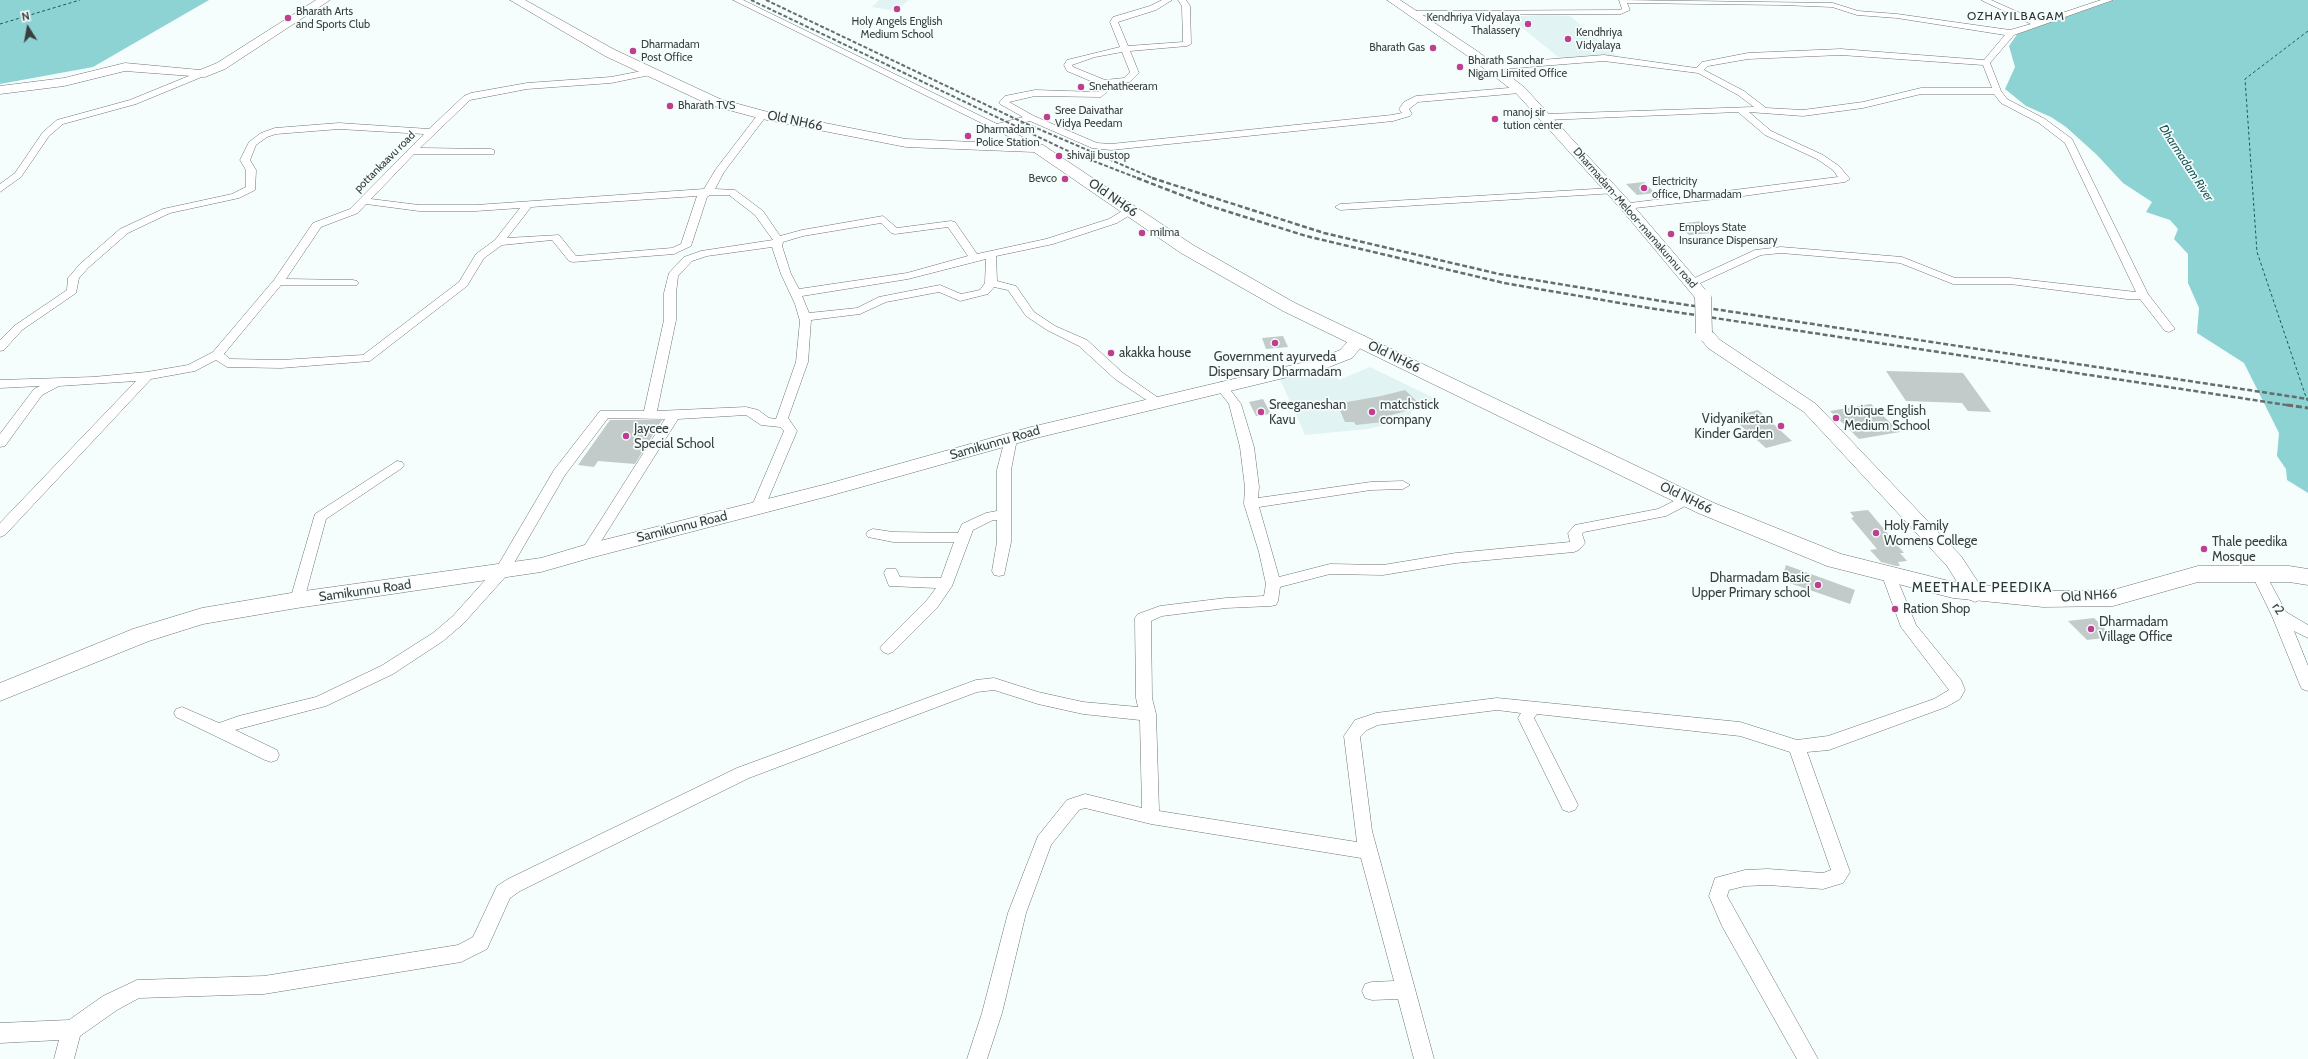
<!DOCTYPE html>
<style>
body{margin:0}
#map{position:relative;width:2308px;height:1059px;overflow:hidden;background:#f5fdfd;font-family:Cabin,sans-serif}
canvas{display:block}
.north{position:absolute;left:8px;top:8px;width:40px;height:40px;-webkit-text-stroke:3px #f5fdfd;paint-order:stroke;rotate:349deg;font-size:11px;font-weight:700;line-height:16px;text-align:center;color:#3a3d3d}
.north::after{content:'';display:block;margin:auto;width:14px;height:18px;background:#3a3d3d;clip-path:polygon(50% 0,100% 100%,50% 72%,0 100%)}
</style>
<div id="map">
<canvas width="2308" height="1059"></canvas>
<div class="north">N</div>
</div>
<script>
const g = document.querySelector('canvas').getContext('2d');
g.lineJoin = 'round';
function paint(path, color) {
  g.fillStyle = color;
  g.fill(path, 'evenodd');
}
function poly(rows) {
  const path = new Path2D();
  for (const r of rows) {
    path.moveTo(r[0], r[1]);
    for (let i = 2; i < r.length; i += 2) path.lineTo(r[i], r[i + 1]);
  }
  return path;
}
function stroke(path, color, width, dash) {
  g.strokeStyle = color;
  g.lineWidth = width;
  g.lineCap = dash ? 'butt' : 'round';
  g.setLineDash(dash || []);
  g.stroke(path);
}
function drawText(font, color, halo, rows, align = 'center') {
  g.font = font + ' Cabin,sans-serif';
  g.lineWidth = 3.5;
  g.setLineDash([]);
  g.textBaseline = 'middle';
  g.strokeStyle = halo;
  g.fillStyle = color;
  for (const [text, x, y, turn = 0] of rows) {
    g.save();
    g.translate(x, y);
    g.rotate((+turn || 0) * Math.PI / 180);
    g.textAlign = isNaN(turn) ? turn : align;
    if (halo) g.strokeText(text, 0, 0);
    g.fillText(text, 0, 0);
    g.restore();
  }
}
paint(poly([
 [879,0,909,0,895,11,872,7],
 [1542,15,1570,16,1617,56,1562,60,1509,17],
 [1370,367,1440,401,1412,411,1410,415,1398,422,1368,429,1305,435,1279,377,1304,374,1325,368,1339,380]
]), '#e2f3f3');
paint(poly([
 [0,0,209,0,93,67,0,84],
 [2114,0,2308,0,2308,493,2287,480,2286,469,2277,456,2279,433,2244,363,2197,333,2199,308,2188,283,2188,254,2174,239,2178,229,2170,220,2146,212,2152,202,2123,183,2097,155,2066,127,2051,117,2026,106,2005,89,2015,67,2009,46,2018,33]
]), '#8ed3d3');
stroke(poly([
 [0,24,80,0],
 [2308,31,2245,79,2257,252,2308,403]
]), '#1b5757', 1, [3, 2.5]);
paint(poly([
 [1644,182,1655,193,1637,195,1626,184],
 [1702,221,1713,233,1689,235,1678,224],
 [1283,336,1288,347,1266,349,1262,338],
 [1886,371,1963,373,1991,412,1968,411,1962,403,1906,401],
 [1405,390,1422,406,1385,417,1383,422,1356,425,1354,422,1345,422,1338,406,1344,405,1347,402,1381,396],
 [1263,399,1271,414,1256,416,1249,402],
 [1871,404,1900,432,1859,439,1830,411],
 [1758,410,1792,441,1766,448,1731,417],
 [610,420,662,420,635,464,598,461,594,467,578,465],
 [1868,510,1904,553,1900,553,1907,561,1898,562,1900,566,1896,566,1881,562,1870,550,1877,549,1851,518,1854,517,1850,512],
 [1786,565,1855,590,1850,604,1781,580],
 [2094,618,2113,637,2087,640,2068,621]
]), '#c2caca');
const street = poly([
 [733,0,743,0,997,124,1023,117,1000,104,999,102,1005,96,1035,90,1098,92,1101,89,1100,85,1067,71,1064,65,1067,60,1120,47,1110,22,1113,17,1150,6,1162,0,1172,0,1156,10,1118,22,1128,46,1183,42,1182,6,1178,0,1186,0,1190,6,1191,44,1187,46,1130,51,1139,73,1130,82,1109,85,1110,89,1101,97,1035,96,1009,102,1034,116,1097,143,1111,144,1392,115,1402,113,1399,109,1404,102,1416,96,1520,87,1524,90,1520,93,1418,102,1409,109,1412,114,1410,116,1393,121,1111,150,1092,148,1030,121,1004,128,1041,146,1041,150,1038,151,733,0],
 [1122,52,1130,72,1124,78,1105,80,1073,67,1072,65,1095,57,1122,52],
 [1619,0,1833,3,1858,11,1897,14,2010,30,2031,24,1981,0,1991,0,2038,21,2101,0,2113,0,2014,35,1990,63,2001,91,2007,99,2045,119,2072,139,2148,294,2175,329,2169,332,2165,331,2140,299,2127,299,2010,284,1953,284,1900,263,1781,253,1761,255,1696,285,1688,285,1686,283,1688,281,1755,250,1781,247,1902,257,1955,278,2010,278,2136,292,2065,143,2039,123,2001,103,1994,94,1921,94,1863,108,1803,116,1749,112,1771,131,1823,155,1839,166,1850,179,1845,182,1743,196,1626,209,1622,208,1622,204,1838,177,1833,170,1817,159,1765,135,1738,112,1546,120,1541,117,1546,114,1754,107,1738,95,1698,73,1604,61,1490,70,1486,67,1490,64,1604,55,1696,68,1702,62,1748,53,1841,49,1984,60,2005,35,1897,18,1857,15,1832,7,1782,5,1627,3,1630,10,1621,14,1413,15,1409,13,1413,11,1620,10,1622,9,1619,0],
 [1841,55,1983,65,1992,88,1921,88,1863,102,1803,110,1766,108,1744,91,1704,70,1708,66,1748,59,1841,55],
 [652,69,656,72,655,74,611,83,527,89,470,100,420,148,491,149,494,150,494,154,414,154,371,199,419,205,476,205,704,189,716,169,759,113,765,113,767,115,724,172,715,189,735,190,763,211,780,236,802,230,883,216,897,228,951,221,955,222,977,254,1046,239,1109,219,1127,208,1135,208,1135,212,1117,223,1053,244,996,256,997,281,1016,286,1034,312,1055,326,1087,340,1123,373,1164,402,1158,406,1154,405,1115,379,1079,346,1047,330,1026,316,1008,290,994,287,988,294,960,301,939,292,886,302,860,314,811,320,808,362,788,418,797,431,763,511,753,511,751,508,784,431,780,427,761,425,746,415,678,419,593,554,583,554,581,551,583,548,665,419,608,418,565,475,507,575,463,624,443,641,393,674,326,706,235,730,277,750,279,755,277,760,271,762,265,760,176,717,174,713,176,709,182,707,219,723,239,716,316,697,381,666,433,633,453,616,497,567,554,470,600,411,644,411,664,320,664,293,669,273,684,257,701,251,773,240,755,215,729,195,710,195,707,197,691,246,674,254,573,262,569,261,552,240,502,245,484,258,467,286,370,361,281,368,227,367,216,360,195,371,151,379,5,535,0,537,0,523,136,381,59,386,42,395,5,446,0,447,0,434,34,389,40,386,0,388,0,380,93,377,147,372,188,365,213,352,274,280,313,223,350,209,424,134,339,129,276,134,267,137,256,145,250,160,256,170,255,190,239,198,170,213,128,233,88,268,79,278,76,293,22,330,4,350,0,351,0,340,14,326,67,290,68,278,80,264,120,229,163,209,232,194,246,187,246,170,240,160,249,142,261,133,275,128,339,123,429,129,464,96,471,93,527,83,611,77,652,69],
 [697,196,681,244,672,248,576,256,559,235,507,238,531,207,697,196],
 [366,204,419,211,476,211,520,208,495,240,476,254,459,282,363,355,281,360,230,359,224,354,281,285,357,285,359,283,357,281,353,280,286,279,321,227,358,213,366,204],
 [881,223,891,233,895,234,948,227,968,256,907,273,799,289,791,274,782,246,783,242,803,236,881,223],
 [772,247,781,274,795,304,800,321,796,362,776,419,769,418,758,410,746,407,657,411,676,320,676,293,678,276,692,261,707,256,772,247],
 [986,259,985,283,980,290,961,294,940,285,879,297,857,308,809,313,802,296,908,279,986,259],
 [201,71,205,74,204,76,136,104,63,124,49,136,21,177,0,192,0,184,15,173,43,132,57,120,130,100,201,71],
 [1612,188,1616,189,1616,193,1340,210,1335,207,1340,204,1612,188],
 [1221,382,1225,383,1241,404,1254,447,1259,487,1258,498,1371,482,1403,481,1410,485,1403,489,1371,490,1259,507,1279,577,1330,564,1383,565,1456,553,1570,542,1568,533,1575,525,1658,509,1688,494,1695,499,1693,502,1666,516,1584,532,1582,534,1585,543,1579,550,1574,552,1456,563,1383,575,1330,574,1280,587,1278,601,1276,605,1271,606,1226,608,1162,616,1151,621,1152,698,1156,714,1159,811,1357,842,1344,736,1355,720,1376,713,1497,698,1740,722,1797,740,1828,736,1934,699,1949,690,1901,627,1881,573,1883,569,1893,569,1916,625,1961,680,1965,690,1960,699,1946,707,1829,750,1807,752,1850,872,1843,883,1823,889,1768,885,1745,886,1729,890,1727,896,1818,1059,1797,1059,1722,926,1709,896,1715,878,1745,870,1768,869,1823,873,1831,870,1790,752,1740,736,1537,714,1534,718,1578,805,1575,810,1569,812,1563,810,1518,718,1521,713,1497,710,1378,725,1367,730,1360,737,1372,831,1434,1059,1414,1059,1398,999,1372,1000,1365,998,1362,991,1365,984,1372,982,1394,981,1361,858,1151,824,1085,808,1079,810,1051,845,1026,913,1002,1013,987,1059,967,1059,982,1013,1008,913,1038,836,1067,800,1085,794,1142,808,1140,720,1083,714,1038,704,994,690,977,692,749,778,520,891,510,898,487,949,461,962,264,994,139,998,117,1010,80,1036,74,1059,54,1059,59,1040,0,1043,0,1023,69,1020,103,996,137,980,264,976,458,945,473,937,497,886,508,879,737,768,976,680,994,678,1038,692,1083,702,1138,707,1136,698,1135,618,1138,614,1160,606,1226,598,1264,596,1266,584,1259,552,1244,504,1245,487,1240,447,1229,404,1215,386,1221,382],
 [1011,435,1017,439,1011,470,1011,542,1004,575,999,576,994,575,992,571,997,542,997,520,993,520,973,530,952,586,937,608,893,652,888,654,883,652,880,648,883,644,927,600,936,588,889,586,884,573,886,569,896,569,900,577,941,578,954,542,893,542,868,537,866,534,868,531,873,529,893,532,958,533,962,524,986,513,997,511,997,470,1005,439,1011,435],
 [397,461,402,462,404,465,402,468,326,519,304,600,302,604,297,605,292,604,290,600,315,514,397,461],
 [2259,570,2264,571,2286,612,2308,625,2308,638,2294,631,2308,666,2308,691,2302,689,2300,685,2272,616,2252,575,2254,571,2259,570]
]);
const secondary = poly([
 [316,0,330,0,225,69,205,77,125,71,64,86,0,94,0,86,64,78,125,63,200,70,217,63,316,0],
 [1387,0,1400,0,1477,51,1524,87,1631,203,1709,294,1711,297,1709,300,1697,300,1621,209,1516,93,1469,57,1387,0],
 [1704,328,1710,329,1720,340,1816,404,1961,556,1986,594,1982,599,1975,602,1968,599,1947,566,1804,412,1708,348,1696,333,1698,329,1704,328],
 [1359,335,1365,336,1367,340,1352,358,1329,367,1036,438,829,496,590,558,541,572,297,608,203,624,149,641,0,701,0,683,133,629,202,608,297,592,541,558,588,544,827,484,1031,427,1318,359,1340,350,1353,336,1359,335]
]);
const primary = poly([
 [510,0,525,0,615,50,720,99,764,111,906,139,1043,145,1193,245,1295,303,1714,503,1841,554,1953,582,2043,591,2113,590,2198,566,2289,566,2308,569,2308,585,2289,582,2198,582,2113,606,2043,607,1953,598,1827,566,1698,513,1283,311,1181,253,1034,152,906,147,762,119,710,105,605,56,510,0]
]);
stroke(street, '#6e7575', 1);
stroke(secondary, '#6e7575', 1);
stroke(primary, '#6e7575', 1);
paint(street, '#fff');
paint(secondary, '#fff');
paint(primary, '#fff');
stroke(poly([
 [751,0,1070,152,1140,179],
 [766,0,1020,121,1155,179]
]), '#676c6c', 2, [4, 2]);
stroke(poly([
 [1137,178,1210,206,1306,236,1504,283,1649,308,2293,406],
 [1152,178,1324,233,1499,274,1661,301,2308,399]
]), '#676c6c', 2.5, [5, 2.5]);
stroke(poly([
 [2287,405,2308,408]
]), '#676c6c', 3, [6, 3]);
const secondaryBridge = poly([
 [1703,297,1704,333]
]);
stroke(secondaryBridge, '#6e7575', 17, []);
stroke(secondaryBridge, '#fff', 16);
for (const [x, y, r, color] of [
 [897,9,4,"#bd3f8d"],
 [288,18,4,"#bd3f8d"],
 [1528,24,4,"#bd3f8d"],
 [1568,39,4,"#bd3f8d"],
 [1433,48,4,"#bd3f8d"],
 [633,51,4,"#bd3f8d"],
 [1460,67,4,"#bd3f8d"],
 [1081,87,4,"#bd3f8d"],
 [670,106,4,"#bd3f8d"],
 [1047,117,4,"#bd3f8d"],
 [1495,119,4,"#bd3f8d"],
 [968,136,4,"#bd3f8d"],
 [1059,156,4,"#bd3f8d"],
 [1065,179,4,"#bd3f8d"],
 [1644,188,4,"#bd3f8d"],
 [1142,233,4,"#bd3f8d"],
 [1671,234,4,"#bd3f8d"],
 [1275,343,4,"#bd3f8d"],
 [1111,353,4,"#bd3f8d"],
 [1261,412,4,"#bd3f8d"],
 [1372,412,4,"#bd3f8d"],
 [1836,418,4,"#bd3f8d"],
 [1781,426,4,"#bd3f8d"],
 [626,436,4,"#bd3f8d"],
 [1876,533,4,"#bd3f8d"],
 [2204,549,4,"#bd3f8d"],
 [1818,585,4,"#bd3f8d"],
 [1895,609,4,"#bd3f8d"],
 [2091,629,4,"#bd3f8d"]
]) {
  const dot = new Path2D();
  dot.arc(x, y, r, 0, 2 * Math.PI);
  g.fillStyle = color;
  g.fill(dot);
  stroke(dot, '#f5fdfd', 1.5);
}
drawText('11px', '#3a3d3d', '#f5fdfd', [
 ["Bharath Arts",296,12],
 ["and Sports Club",296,25],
 ["Kendhriya Vidyalaya",1520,18,"right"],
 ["Thalassery",1520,31,"right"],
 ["Holy Angels English",897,22,"center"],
 ["Medium School",897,35,"center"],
 ["Kendhriya",1576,33],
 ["Vidyalaya",1576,46],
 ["Dharmadam",641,45],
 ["Post Office",641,58],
 ["Bharath Gas",1425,48,"right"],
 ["Bharath Sanchar",1468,61],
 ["Nigam Limited Office",1468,74],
 ["Snehatheeram",1089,87],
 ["Bharath TVS",678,106],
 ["Sree Daivathar",1055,111],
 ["Vidya Peedam",1055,124],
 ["manoj sir",1503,113],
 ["tution center",1503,126],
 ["Dharmadam",976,130],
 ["Police Station",976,143],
 ["shivaji bustop",1067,156],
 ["Bevco",1057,179,"right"],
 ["Electricity",1652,182],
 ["office, Dharmadam",1652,195],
 ["Employs State",1679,228],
 ["Insurance Dispensary",1679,241],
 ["milma",1150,233]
], 'left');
drawText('11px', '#3a3d3d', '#f5fdfd', [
 ["pottankaavu road",385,162,-45],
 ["Dharmadam-Meloor-mamakunnu road",1635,218,49]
]);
g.letterSpacing = '1px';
drawText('12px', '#2d3333', '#f5fdfd', [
 ["OZHAYILBAGAM",2016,16]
]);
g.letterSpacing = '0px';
drawText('italic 12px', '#1b5757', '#f5fdfd', [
 ["Dharmadam River",2186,163,57]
]);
drawText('13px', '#3a3d3d', '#f5fdfd', [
 ["Old NH66",795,121,12],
 ["Old NH66",1113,198,35],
 ["Old NH66",1394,357,26],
 ["Samikunnu Road",995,443,-16],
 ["Old NH66",1686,498,26],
 ["Samikunnu Road",682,527,-14],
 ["Samikunnu Road",365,591,-8],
 ["Old NH66",2089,596,-4],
 ["r2",2278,609,56]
]);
drawText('13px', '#3a3d3d', '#f5fdfd', [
 ["akakka house",1119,353],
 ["Government ayurveda",1275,357,"center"],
 ["Dispensary Dharmadam",1275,372,"center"],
 ["Sreeganeshan",1269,405],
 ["Kavu",1269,420],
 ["matchstick",1380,405],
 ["company",1380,420],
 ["Unique English",1844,411],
 ["Medium School",1844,426],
 ["Vidyaniketan",1773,419,"right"],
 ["Kinder Garden",1773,434,"right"],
 ["Jaycee",634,429],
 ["Special School",634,444],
 ["Holy Family",1884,526],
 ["Womens College",1884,541],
 ["Thale peedika",2212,542],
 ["Mosque",2212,557],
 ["Dharmadam Basic",1810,578,"right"],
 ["Upper Primary school",1810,593,"right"],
 ["Ration Shop",1903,609],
 ["Dharmadam",2099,622],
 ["Village Office",2099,637]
], 'left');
g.letterSpacing = '1px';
drawText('14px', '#2d3333', '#f5fdfd', [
 ["MEETHALE PEEDIKA",1982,588]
]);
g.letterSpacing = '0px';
</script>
